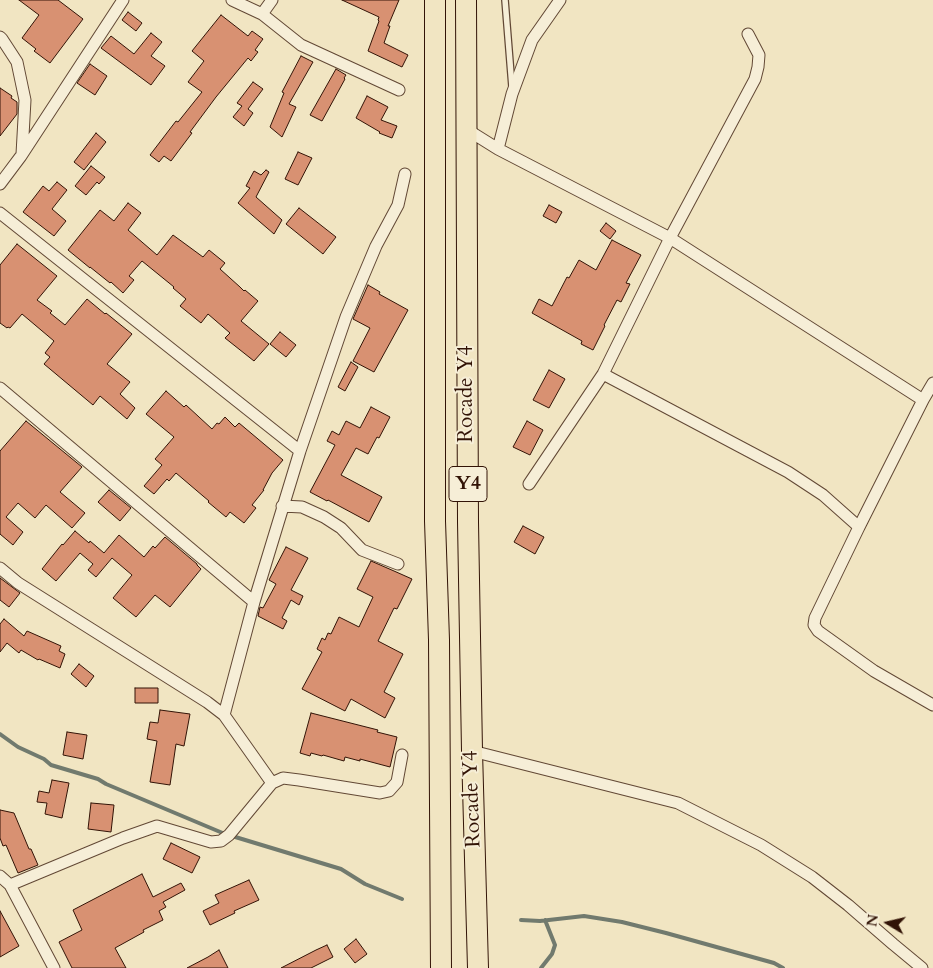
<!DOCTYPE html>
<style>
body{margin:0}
#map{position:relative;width:933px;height:968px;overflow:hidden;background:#f1e5c2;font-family:Cardo,serif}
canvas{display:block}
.north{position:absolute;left:863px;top:898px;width:50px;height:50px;-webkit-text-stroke:4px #f6eed7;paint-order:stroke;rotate:279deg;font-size:14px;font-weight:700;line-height:20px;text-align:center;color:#321306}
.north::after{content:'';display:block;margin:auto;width:18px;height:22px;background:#321306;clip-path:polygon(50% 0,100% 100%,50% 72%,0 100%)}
</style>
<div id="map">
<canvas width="933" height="968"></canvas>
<div class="north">N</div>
</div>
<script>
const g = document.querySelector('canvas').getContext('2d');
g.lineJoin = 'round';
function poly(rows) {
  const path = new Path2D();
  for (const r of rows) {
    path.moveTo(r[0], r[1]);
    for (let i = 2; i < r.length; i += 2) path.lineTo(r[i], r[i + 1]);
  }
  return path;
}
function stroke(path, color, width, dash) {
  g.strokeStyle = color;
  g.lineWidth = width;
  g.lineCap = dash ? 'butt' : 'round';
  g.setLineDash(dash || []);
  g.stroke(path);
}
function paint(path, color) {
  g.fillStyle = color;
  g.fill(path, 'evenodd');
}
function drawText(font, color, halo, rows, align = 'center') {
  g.font = font + ' Cardo,serif';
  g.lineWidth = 4;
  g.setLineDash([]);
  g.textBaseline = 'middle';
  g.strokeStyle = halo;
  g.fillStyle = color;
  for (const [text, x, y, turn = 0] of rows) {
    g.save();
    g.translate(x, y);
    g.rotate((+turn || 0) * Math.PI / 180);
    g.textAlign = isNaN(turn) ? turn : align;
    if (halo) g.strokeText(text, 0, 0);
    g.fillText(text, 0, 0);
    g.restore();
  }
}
stroke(poly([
 [0,734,18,747,44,759,51,765,98,779,106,784,225,834],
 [232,836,341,869,365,884,402,899],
 [521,920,540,921,584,916,622,922,666,933,774,963,783,968],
 [541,968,552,954,555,945,545,920]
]), '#717a6e', 4);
const building = poly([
 [19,0,58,0,83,19,50,63,34,51,36,49,22,38,39,15,19,0],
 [342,0,399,0,388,26,390,26,384,43,408,55,402,67,368,51,379,21,378,20,379,17,342,0],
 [128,12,142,23,136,31,122,20,128,12],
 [221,15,248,36,252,31,263,39,255,50,258,52,251,61,248,58,216,97,190,132,192,133,171,161,164,156,159,162,150,155,176,121,178,122,202,92,188,82,204,61,192,51,221,15],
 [151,33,162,42,151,56,165,66,151,85,101,48,111,36,134,54,151,33],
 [301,56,313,62,289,104,296,107,282,137,270,127,284,93,282,92,301,56],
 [90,64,107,76,95,95,77,83,90,64],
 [336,69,346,75,344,78,345,79,322,121,310,115,336,69],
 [253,82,263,89,248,109,253,113,244,126,233,117,242,106,237,103,253,82],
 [0,88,12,96,11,98,17,102,17,114,0,136,0,88],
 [367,96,388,107,381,120,397,126,392,138,379,133,380,132,356,118,367,96],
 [96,133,106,142,84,170,74,162,96,133],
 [298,152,312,158,298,185,285,179,298,152],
 [91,166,105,177,99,184,97,182,86,195,75,186,91,166],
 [266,170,269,172,256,197,282,220,274,234,238,203,250,188,246,186,254,171,261,175,266,170],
 [57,182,67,190,52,209,66,221,54,236,23,212,43,186,49,191,57,182],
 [128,203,141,213,128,230,157,255,173,235,203,257,209,250,225,263,220,269,240,287,244,291,245,290,258,301,241,321,269,344,254,361,225,338,230,333,208,314,201,323,180,306,186,299,173,288,174,287,142,261,129,276,134,280,123,293,111,282,110,283,90,267,90,268,68,250,100,210,114,221,128,203],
 [549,205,562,212,556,223,543,216,549,205],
 [299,208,336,237,323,254,286,224,299,208],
 [606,223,616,231,610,239,600,231,606,223],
 [612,240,641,255,626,283,630,284,621,302,617,300,604,325,605,326,593,350,581,344,582,341,532,313,539,299,552,306,567,277,569,278,579,260,596,270,612,240],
 [17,244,57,276,37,300,52,311,50,313,65,325,87,299,105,314,106,313,132,334,107,364,130,382,120,394,135,408,127,419,100,396,93,405,44,364,50,357,45,353,54,341,22,314,10,328,8,327,7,328,0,323,0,265,17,244],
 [368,285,380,292,379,294,408,310,374,372,353,361,370,328,353,319,368,285],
 [280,332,296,345,286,357,270,344,280,332],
 [351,362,358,367,345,391,338,387,351,362],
 [549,370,565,379,549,408,533,400,549,370],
 [166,391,184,407,186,405,212,429,217,423,219,424,225,417,235,427,239,423,283,460,272,473,263,490,264,490,252,505,256,508,244,523,230,512,226,517,208,502,209,501,203,496,176,473,169,481,167,479,154,494,144,486,162,465,155,459,174,437,146,414,166,391],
 [371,407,390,417,379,438,377,437,368,454,356,448,341,475,382,497,369,522,328,500,327,501,310,492,335,445,327,441,332,431,339,435,346,421,360,428,371,407],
 [26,421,82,467,60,492,85,513,72,528,46,505,35,518,18,503,6,517,23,532,13,545,0,534,0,451,26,421],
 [527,421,543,430,530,455,513,447,527,421],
 [109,490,131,508,120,521,98,502,109,490],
 [523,526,544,537,535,554,514,542,523,526],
 [75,531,89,543,90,541,104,553,119,535,144,557,153,546,155,548,165,537,197,564,197,565,201,569,170,607,155,595,136,617,113,598,132,575,112,558,96,577,88,570,93,564,80,553,56,581,42,569,62,544,63,545,75,531],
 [286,547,308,558,291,590,303,596,299,605,291,600,282,618,287,621,283,629,258,616,260,607,263,608,276,584,269,580,286,547],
 [371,561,394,571,412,579,397,609,394,608,378,641,403,654,384,692,395,698,385,718,351,699,345,711,302,689,322,652,317,649,322,638,325,640,328,633,331,634,339,617,359,627,373,597,357,589,371,561],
 [0,578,20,593,9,607,0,600,0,578],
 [4,619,24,636,27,631,61,646,59,651,65,654,60,668,39,659,38,660,21,650,19,653,7,643,0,652,0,624,4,619],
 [79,664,94,676,86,687,71,674,79,664],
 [135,688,158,688,158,703,135,703,135,688],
 [160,710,190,714,184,746,176,744,170,785,150,782,157,741,147,739,150,722,158,723,160,710],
 [311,713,378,730,377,732,397,737,390,767,360,759,360,761,345,757,344,761,323,755,322,756,311,753,310,756,300,753,311,713],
 [67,732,87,735,83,759,63,755,67,732],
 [52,780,69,783,62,818,45,814,47,803,37,802,39,791,49,793,52,780],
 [91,803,114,805,111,832,88,829,91,803],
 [0,810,14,813,29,849,31,849,38,865,18,873,6,845,3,846,0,838,0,810],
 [171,843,200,857,192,873,163,859,171,843],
 [142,874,153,897,181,883,185,890,163,902,166,907,159,911,163,920,143,930,144,932,115,948,126,968,72,968,59,942,82,930,73,910,142,874],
 [249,880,259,900,234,911,235,913,210,925,203,911,219,903,215,895,249,880],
 [0,911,19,946,0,957,0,911],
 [356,939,367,954,355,963,344,949,356,939],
 [327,945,333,957,311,968,281,968,316,950,327,945],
 [219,950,228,968,187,968,208,957,219,950]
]);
paint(building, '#d89172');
stroke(building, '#321306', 1);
const service = poly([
 [505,0,512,87]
]);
const minor = poly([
 [232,0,262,14,301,45,399,90],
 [262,14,272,0],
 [0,37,2,39,17,62,25,100,22,154],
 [466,129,498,149,670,238,923,400],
 [498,149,512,94,532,40,560,0],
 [0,184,21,156,123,0],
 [0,213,300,451],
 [603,374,788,472,823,495,859,527,923,400,933,383],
 [0,388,254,602],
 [529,484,603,374,670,238,755,79,758,67,759,55,748,34],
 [282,506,302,507,324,517,341,528,362,550,398,564],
 [859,527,815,618,814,625,818,631,874,671,933,705],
 [0,568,18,583,207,702,224,715,272,783],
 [224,715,254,602,300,451,346,317,376,246,398,205,405,174],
 [472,751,678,803,761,845,812,877,848,905,893,944,922,968],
 [0,876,10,885,123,838,157,826,211,842,221,841,229,835,272,783,283,778,299,780,380,793,389,791,397,782,402,755],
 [10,885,54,968]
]);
const trunk = poly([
 [435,0,435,521,439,640,441,968],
 [466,0,468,522,472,751,478,968]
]);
stroke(service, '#624835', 8);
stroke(minor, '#624835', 13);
stroke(trunk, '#321306', 22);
stroke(service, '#f6eed7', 5.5);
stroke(minor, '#f6eed7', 11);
stroke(trunk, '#f1e5c2', 20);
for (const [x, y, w] of [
 [468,484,38]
]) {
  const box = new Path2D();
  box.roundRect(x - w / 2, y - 17.5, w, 35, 4);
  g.fillStyle = '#f6eed7';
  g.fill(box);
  stroke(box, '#321306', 1);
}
drawText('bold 20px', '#321306', null, [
 ["Y4",468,484]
]);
drawText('21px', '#321306', '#f6eed7', [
 ["Rocade Y4",467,394,-90],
 ["Rocade Y4",473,799,-92]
]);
</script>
